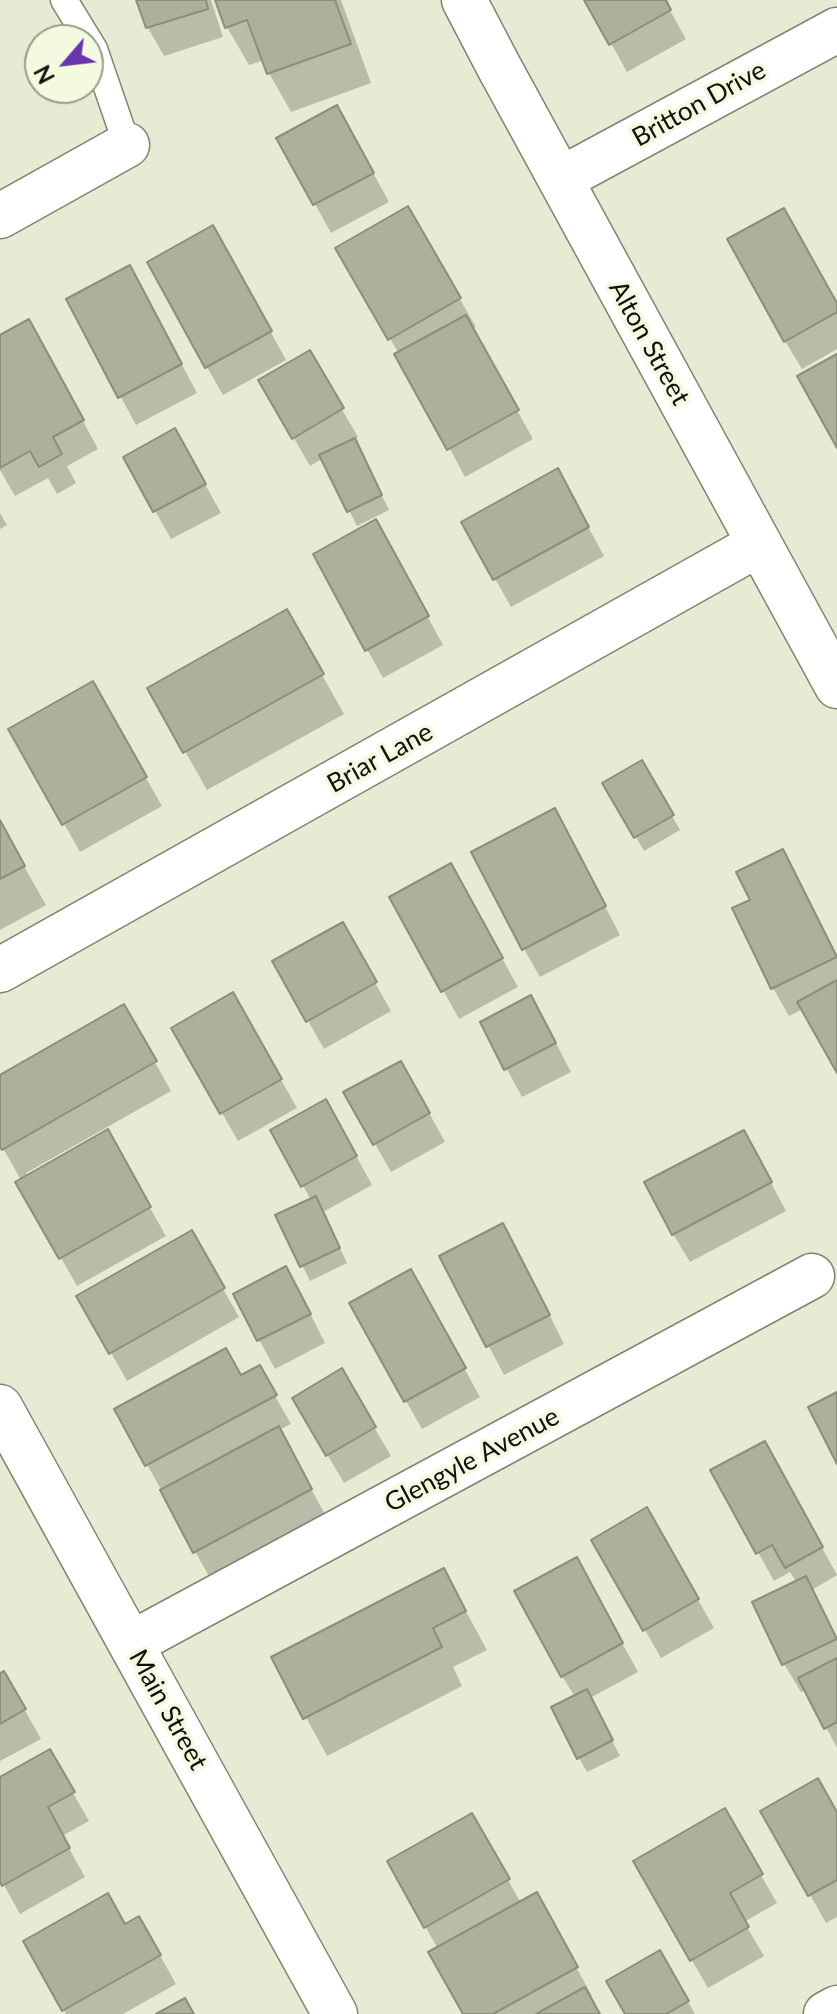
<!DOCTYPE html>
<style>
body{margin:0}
#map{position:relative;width:837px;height:2014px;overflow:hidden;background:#e6ecd3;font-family:Lato,sans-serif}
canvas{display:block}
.north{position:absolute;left:24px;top:24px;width:80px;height:80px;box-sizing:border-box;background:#f3fae0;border:2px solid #989d8a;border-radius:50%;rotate:242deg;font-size:22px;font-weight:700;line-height:32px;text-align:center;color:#0f1209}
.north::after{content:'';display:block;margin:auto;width:28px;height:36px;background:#6a36ad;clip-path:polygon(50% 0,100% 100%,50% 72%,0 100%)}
</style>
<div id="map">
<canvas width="837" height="2014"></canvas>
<div class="north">N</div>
</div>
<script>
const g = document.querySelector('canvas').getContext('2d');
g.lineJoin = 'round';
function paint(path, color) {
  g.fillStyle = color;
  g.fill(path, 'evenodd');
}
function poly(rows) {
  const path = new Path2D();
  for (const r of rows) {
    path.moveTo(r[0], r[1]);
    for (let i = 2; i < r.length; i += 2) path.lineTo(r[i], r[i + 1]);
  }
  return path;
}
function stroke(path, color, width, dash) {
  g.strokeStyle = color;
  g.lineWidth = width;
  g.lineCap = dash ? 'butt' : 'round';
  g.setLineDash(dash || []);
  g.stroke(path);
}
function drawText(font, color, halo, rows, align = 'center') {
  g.font = font + ' Lato,sans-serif';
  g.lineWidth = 7;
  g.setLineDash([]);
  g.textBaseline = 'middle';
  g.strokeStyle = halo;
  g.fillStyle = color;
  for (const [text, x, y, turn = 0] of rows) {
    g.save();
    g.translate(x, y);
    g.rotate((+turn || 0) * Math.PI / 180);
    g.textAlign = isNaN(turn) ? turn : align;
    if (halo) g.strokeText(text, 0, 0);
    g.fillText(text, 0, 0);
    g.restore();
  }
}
paint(poly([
 [139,0,211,0,223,37,164,56,148,28],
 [217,0,341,0,371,83,291,112,269,73,264,60,249,65,227,27],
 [587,0,664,0,686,39,627,72],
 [353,136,389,202,331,233,279,139],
 [407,208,476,327,472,329,533,439,465,477,399,354,338,248],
 [229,256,286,360,223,395,207,367],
 [145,296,197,393,136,425,69,300],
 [837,306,837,349,802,369,785,341],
 [0,338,45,350,98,449,67,466,76,483,57,494,48,478,15,496,0,470],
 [309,353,358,437,354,440,389,510,357,526,323,458,310,466,261,381],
 [125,457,191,459,221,513,171,539],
 [573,499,604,556,511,607,463,522],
 [0,513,7,525,0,529],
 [391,550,443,645,383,678,315,555],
 [287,612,344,714,207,790,150,689],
 [92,684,162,806,80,852,11,730],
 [642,762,680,830,644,851,605,783],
 [0,824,46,905,0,930],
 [570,839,620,935,540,977,524,949],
 [782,852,799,880,837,957,837,1069,803,1009,789,1016,773,988,735,909,753,901],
 [466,894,518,987,459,1019,392,898],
 [342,925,391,1011,324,1049,275,962],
 [233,995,297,1108,238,1141,173,1028],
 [124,1007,171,1091,26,1173,28,1177,107,1132,166,1236,77,1286,18,1182,21,1180,0,1143,0,1077],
 [482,1023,547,1026,571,1072,522,1097],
 [417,1091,445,1142,391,1172,346,1093],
 [272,1130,342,1130,372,1185,323,1212,347,1263,310,1281,278,1216,311,1200],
 [759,1160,786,1211,690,1262,673,1234],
 [191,1233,239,1317,127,1381,79,1296],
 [519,1254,564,1344,504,1375,442,1257],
 [235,1295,302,1297,325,1343,275,1369],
 [426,1299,480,1397,422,1429,406,1401],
 [259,1368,291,1424,279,1430,327,1518,211,1580,117,1410,241,1377],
 [341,1371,391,1456,344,1483,295,1399],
 [713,1471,780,1471,837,1575,812,1590,837,1638,837,1748,806,1689,801,1692,784,1664,797,1583,790,1572,774,1581],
 [647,1510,714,1628,661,1658,594,1541],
 [444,1571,487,1650,453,1667,462,1686,327,1756,274,1658],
 [592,1588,638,1672,590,1698,620,1756,587,1772,579,1758,575,1697,562,1676],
 [4,1673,41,1739,0,1761,0,1675],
 [49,1751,89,1821,62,1836,85,1877,20,1914,0,1878,0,1779],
 [724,1811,777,1903,744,1922,764,1956,708,1988,635,1862],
 [763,1811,837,1816,837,1917,826,1923],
 [471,1815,521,1903,552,1923,592,1996,589,1998,598,2014,465,2014,438,1949,389,1862],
 [139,1918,176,1984,123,2014,66,2014,25,1942,125,1926],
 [660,1953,695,2014,627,2014]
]), '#0003');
const building = poly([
 [136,0,206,0,208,9,146,28,136,0],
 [215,0,335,0,351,44,267,74,247,20,225,28,215,0],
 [584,0,666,0,671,10,609,45,584,0],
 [337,105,374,173,313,205,276,138,337,105],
 [408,206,461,298,388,340,335,248,408,206],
 [784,208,837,303,837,312,784,342,727,239,784,208],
 [213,225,272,331,205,368,147,262,213,225],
 [130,265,182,364,118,398,66,299,130,265],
 [466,315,519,410,447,450,394,354,466,315],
 [29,319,84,420,53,437,62,454,39,467,30,451,0,468,0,335,29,319],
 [310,350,344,408,292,439,258,380,310,350],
 [837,354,837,448,797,376,837,354],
 [175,428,206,484,153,512,123,457,175,428],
 [355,438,382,495,347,512,319,455,355,438],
 [558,468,589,527,493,580,461,522,558,468],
 [376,519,429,616,365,651,313,554,376,519],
 [287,609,324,674,183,753,147,688,287,609],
 [93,681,147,777,62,825,8,729,93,681],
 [642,760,674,815,634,838,602,783,642,760],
 [555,808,606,906,522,950,471,852,555,808],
 [0,820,25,866,0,879,0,820],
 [783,849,837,957,771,989,732,908,750,900,736,872,783,849],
 [451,863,503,958,441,992,389,897,451,863],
 [343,922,377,982,306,1022,272,961,343,922],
 [837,980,837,1073,797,1002,837,980],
 [233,992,282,1079,220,1114,171,1028,233,992],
 [531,995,556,1043,504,1070,480,1022,531,995],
 [124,1004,157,1061,2,1150,0,1147,0,1075,124,1004],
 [401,1061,430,1113,373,1145,343,1092,401,1061],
 [326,1099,357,1156,301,1187,270,1130,326,1099],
 [108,1129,151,1207,59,1259,15,1182,108,1129],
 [744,1130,772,1182,672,1235,644,1182,744,1130],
 [316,1196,340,1248,300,1267,275,1215,316,1196],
 [503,1223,550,1315,486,1347,439,1256,503,1223],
 [192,1230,225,1288,109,1354,76,1296,192,1230],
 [286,1266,311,1314,257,1341,233,1294,286,1266],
 [411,1269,466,1368,404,1402,349,1303,411,1269],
 [226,1348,241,1375,260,1365,277,1395,145,1466,114,1409,226,1348],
 [342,1368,376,1427,326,1456,292,1398,342,1368],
 [837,1392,837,1464,808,1407,837,1392],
 [279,1426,312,1489,193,1553,160,1490,279,1426],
 [765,1441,823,1547,785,1568,772,1545,756,1554,710,1470,765,1441],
 [647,1507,699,1599,643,1631,591,1540,647,1507],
 [577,1557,623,1643,561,1677,514,1591,577,1557],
 [444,1568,466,1611,433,1628,442,1647,303,1719,271,1657,444,1568],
 [806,1576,837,1639,782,1665,752,1602,806,1576],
 [837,1658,837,1722,824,1729,798,1678,837,1658],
 [4,1671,26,1709,0,1724,0,1673,4,1671],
 [587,1689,613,1740,577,1759,551,1707,587,1689],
 [50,1749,75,1792,48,1807,70,1848,2,1886,0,1882,0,1777,50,1749],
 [818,1778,837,1812,837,1880,808,1896,760,1811,818,1778],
 [725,1808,763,1874,730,1893,749,1927,690,1961,633,1861,725,1808],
 [472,1813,510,1879,424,1928,387,1861,472,1813],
 [537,1892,578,1967,493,2014,463,2014,428,1952,537,1892],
 [108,1893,125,1924,139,1916,161,1955,62,2011,23,1941,108,1893],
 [660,1950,689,2001,666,2014,625,2014,606,1981,660,1950],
 [585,1987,600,2014,536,2014,585,1987],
 [185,1998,194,2014,156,2014,185,1998]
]);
paint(building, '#abb19a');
stroke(building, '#8a9079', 2);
const service = poly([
 [64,0,94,49,127,145]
]);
const minor = poly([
 [464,0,499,67,837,686],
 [561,179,837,30],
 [0,216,127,145],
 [0,970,759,544],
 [132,1643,812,1276],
 [826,2014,837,2008]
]);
const tertiary = poly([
 [0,1407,335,2014]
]);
stroke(service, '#7f856e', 29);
stroke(minor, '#7f856e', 47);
stroke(tertiary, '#7f856e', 47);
stroke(service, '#fff', 26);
stroke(minor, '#fff', 44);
stroke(tertiary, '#fff', 44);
drawText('26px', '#0f1209', '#f3fae0', [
 ["Britton Drive",699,104,-29],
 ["Alton Street",649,343,61],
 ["Briar Lane",380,758,-29],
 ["Glengyle Avenue",472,1460,-28],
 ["Main Street",168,1710,61]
]);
</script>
